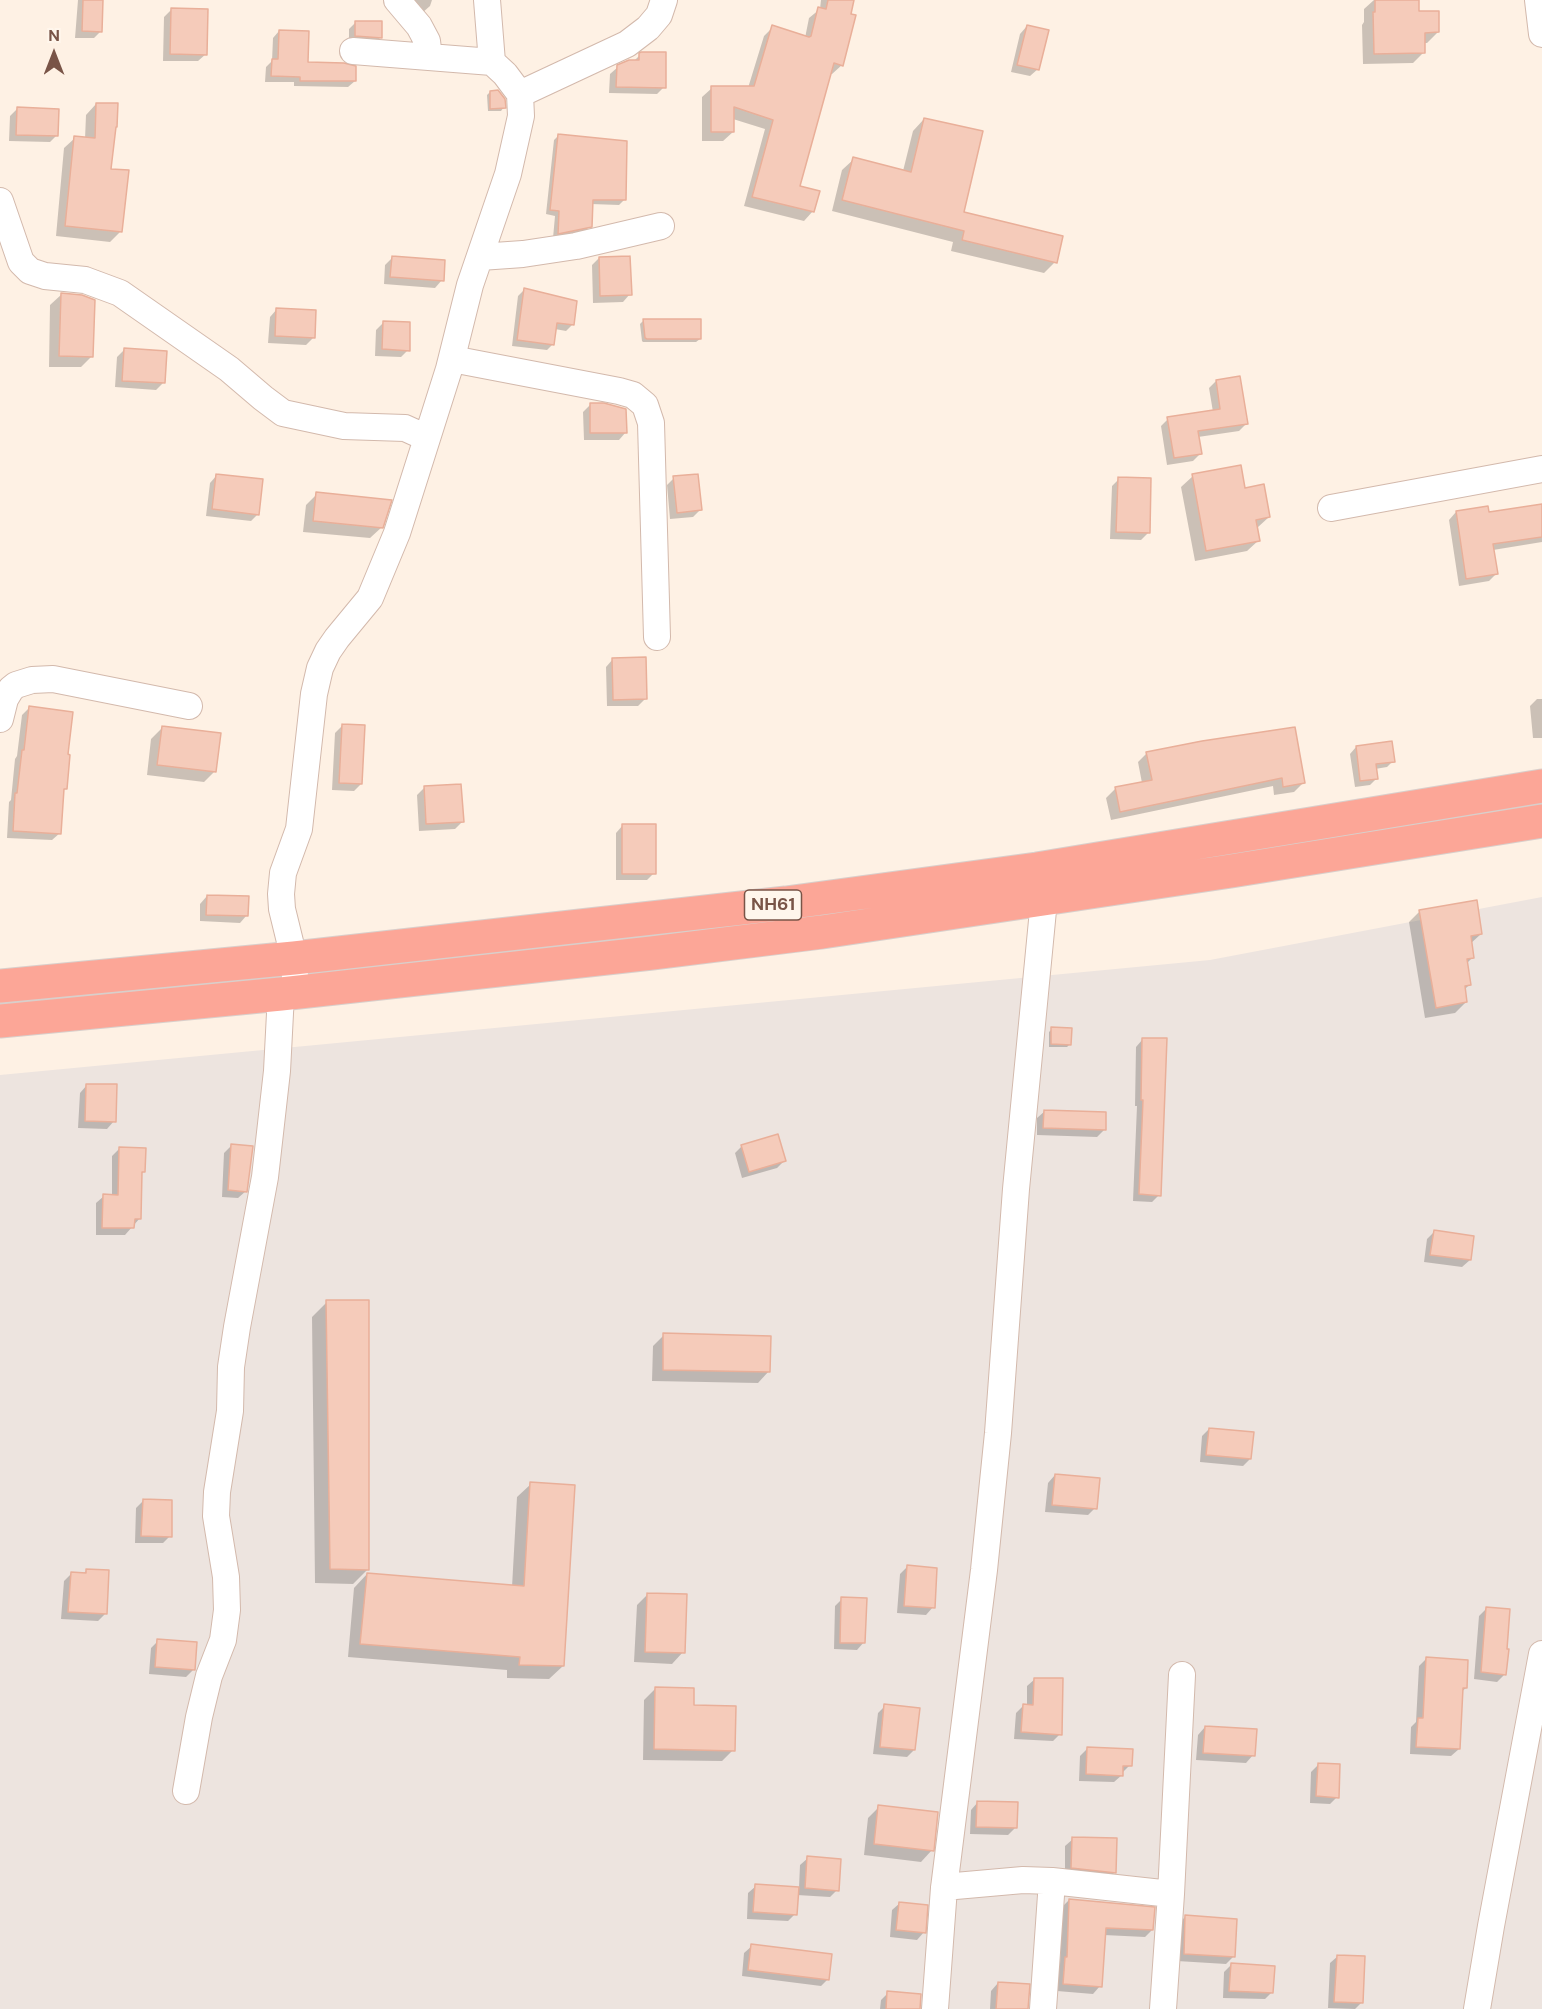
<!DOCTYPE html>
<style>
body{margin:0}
#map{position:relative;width:1542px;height:2009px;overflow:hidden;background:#fef1e4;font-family:"DM Sans",sans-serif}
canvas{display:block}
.north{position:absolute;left:24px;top:24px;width:60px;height:60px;-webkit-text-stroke:4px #fff6ec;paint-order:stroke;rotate:0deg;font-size:16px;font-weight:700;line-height:24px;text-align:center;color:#795447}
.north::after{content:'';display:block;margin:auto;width:21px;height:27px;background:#795447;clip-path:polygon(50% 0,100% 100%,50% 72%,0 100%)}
</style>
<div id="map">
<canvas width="1542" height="2009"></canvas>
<div class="north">N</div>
</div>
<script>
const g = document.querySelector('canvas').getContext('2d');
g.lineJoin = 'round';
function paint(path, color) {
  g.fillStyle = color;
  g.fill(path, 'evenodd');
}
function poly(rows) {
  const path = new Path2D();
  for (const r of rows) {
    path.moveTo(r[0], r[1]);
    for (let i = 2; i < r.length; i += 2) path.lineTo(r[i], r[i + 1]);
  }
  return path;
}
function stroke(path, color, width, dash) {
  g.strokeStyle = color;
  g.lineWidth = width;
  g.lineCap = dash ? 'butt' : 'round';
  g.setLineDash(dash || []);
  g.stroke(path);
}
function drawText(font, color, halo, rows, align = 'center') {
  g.font = font + ' "DM Sans",sans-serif';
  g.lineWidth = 5;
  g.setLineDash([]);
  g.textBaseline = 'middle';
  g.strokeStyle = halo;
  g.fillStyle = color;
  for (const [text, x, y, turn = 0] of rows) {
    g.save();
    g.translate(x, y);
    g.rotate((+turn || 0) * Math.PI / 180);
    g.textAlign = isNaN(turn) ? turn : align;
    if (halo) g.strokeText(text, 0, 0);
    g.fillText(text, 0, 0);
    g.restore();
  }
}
paint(poly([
 [1542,897,1542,2009,0,2009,0,1075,1210,960]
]), '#ede4df');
paint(poly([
 [78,0,101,0,101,31,94,38,75,38],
 [404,0,432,0,430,6,422,13],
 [821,0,852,0,842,65,832,74,830,74,798,188,813,211,804,221,744,206,765,129,733,119,733,132,723,141,702,141,702,97,712,88,748,88,764,36,773,27,805,38,809,18,820,9],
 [1374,0,1417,0,1418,13,1438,32,1427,43,1424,43,1424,52,1413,63,1363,64,1362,25,1364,22,1364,9],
 [171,10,206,54,198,61,163,61,164,17],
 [356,22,380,38,373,45,349,43,349,29],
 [1027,26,1038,69,1030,76,1011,72,1020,34],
 [279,31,307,64,355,81,348,87,294,86,294,82,265,82,266,67,272,61,273,38],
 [642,53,664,87,657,94,609,93,610,74,618,67,634,61],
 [490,92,504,107,501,111,488,111,487,95],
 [96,104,121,231,110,242,56,236,64,148,75,138,85,139,86,115],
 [17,109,57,135,50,142,9,141,10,116],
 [924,119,962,213,1055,262,1044,273,951,251,953,242,832,211,842,170,854,159,903,171,913,131],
 [559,135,624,200,619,205,591,204,590,226,585,231,553,238,555,216,546,214,554,140],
 [392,258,442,280,435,288,384,284,385,265],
 [599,258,630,294,623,302,593,303,592,265],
 [524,290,573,324,566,331,555,329,553,344,547,350,512,346,518,296],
 [62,294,92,356,81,367,49,367,50,305],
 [277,309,313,338,306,345,268,343,270,317],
 [644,320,700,339,696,342,643,342,642,341,640,324],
 [383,323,408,350,401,357,375,356,376,330],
 [124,350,163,383,156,390,115,387,117,357],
 [1216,381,1246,424,1239,431,1198,437,1201,453,1193,461,1167,465,1161,426,1168,419,1213,412,1209,388],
 [590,405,626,432,619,440,584,440,583,412],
 [217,475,258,514,251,521,206,516,210,483],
 [1193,476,1244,489,1269,517,1257,528,1259,540,1247,551,1195,561,1181,487],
 [674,478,700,510,693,517,670,519,667,485],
 [1119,479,1148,533,1141,540,1110,539,1112,486],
 [317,494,382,527,370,538,303,532,306,505],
 [1542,505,1542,542,1493,550,1496,574,1489,581,1459,586,1449,520,1456,512,1487,514],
 [613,659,645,699,638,706,607,706,606,667],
 [1537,699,1542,699,1542,738,1533,738,1530,706],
 [29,708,65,789,62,791,60,833,52,840,7,838,9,802,11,800,15,759,17,756,22,715],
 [343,725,361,784,354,791,332,790,335,733],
 [162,728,215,771,204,782,147,775,151,739],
 [1202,742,1303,783,1294,792,1274,795,1273,786,1111,820,1106,798,1115,789,1142,783,1138,762,1147,753],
 [1356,747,1393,761,1387,767,1375,769,1376,779,1370,785,1355,787,1350,754],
 [424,788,462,822,455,829,419,831,417,795],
 [623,825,654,873,647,880,616,880,616,833],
 [207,896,247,915,240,923,200,921,200,904],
 [1420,911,1481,934,1470,944,1473,957,1466,964,1469,985,1464,990,1466,1002,1455,1013,1425,1018,1409,922],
 [1052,1029,1070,1044,1067,1047,1049,1047,1049,1032],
 [1143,1039,1159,1195,1152,1202,1133,1201,1137,1106,1135,1106,1136,1047],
 [87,1085,114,1121,107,1129,78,1128,80,1093],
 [1045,1111,1104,1130,1097,1137,1037,1135,1037,1118],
 [231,1146,246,1191,238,1198,222,1197,224,1153],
 [742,1146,784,1161,777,1168,742,1178,735,1153],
 [119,1149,144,1171,140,1175,140,1218,125,1235,96,1235,96,1203,104,1196,112,1196,112,1156],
 [1434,1232,1470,1260,1462,1267,1424,1262,1427,1239],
 [327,1302,368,1569,353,1584,315,1583,312,1317],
 [664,1335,769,1371,758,1383,652,1381,653,1346],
 [1209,1429,1250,1459,1243,1466,1200,1462,1202,1436],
 [1055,1475,1095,1508,1088,1515,1045,1512,1048,1483],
 [531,1484,563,1666,549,1679,507,1678,507,1670,348,1657,354,1588,367,1574,512,1587,517,1497],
 [143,1501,170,1536,163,1543,135,1543,136,1508],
 [907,1567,933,1607,926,1615,897,1613,900,1574],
 [87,1570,105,1614,98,1621,61,1619,64,1581,71,1574,82,1575],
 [648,1594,683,1652,672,1664,634,1662,637,1605],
 [842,1599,864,1642,857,1650,834,1649,835,1606],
 [1486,1609,1504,1675,1497,1682,1474,1679,1479,1616],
 [158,1641,193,1670,186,1677,149,1674,151,1648],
 [1426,1659,1466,1688,1461,1692,1459,1749,1451,1756,1410,1754,1411,1727,1416,1722,1419,1666],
 [1035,1679,1060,1734,1053,1741,1014,1739,1016,1713,1023,1706,1027,1706,1027,1686],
 [655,1689,692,1706,733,1750,722,1761,643,1760,644,1700],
 [885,1706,914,1750,907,1757,873,1754,878,1713],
 [1205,1727,1253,1755,1246,1763,1196,1760,1198,1735],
 [1088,1748,1130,1765,1122,1773,1122,1775,1114,1782,1079,1781,1080,1756],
 [1318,1765,1337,1797,1330,1804,1310,1803,1311,1772],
 [978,1802,1015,1828,1008,1835,970,1834,971,1810],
 [879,1807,932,1850,921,1862,864,1855,868,1818],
 [1073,1839,1115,1872,1107,1880,1065,1875,1065,1846],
 [808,1858,837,1890,830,1897,797,1895,795,1914,788,1921,747,1919,748,1893,756,1886,799,1888,800,1865],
 [1069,1900,1152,1930,1145,1937,1104,1935,1100,1986,1093,1994,1057,1991,1059,1966,1060,1964,1062,1907],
 [900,1903,924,1932,917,1940,890,1937,892,1910],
 [1185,1917,1234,1956,1226,1964,1177,1961,1178,1924],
 [752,1946,828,1979,821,1986,742,1976,744,1953],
 [1338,1956,1361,2003,1355,2009,1328,2008,1330,1963],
 [1231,1965,1272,1992,1265,1999,1223,1998,1224,1972],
 [998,1983,1027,2009,990,2009,991,1991],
 [888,1993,920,2009,880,2009,881,2000]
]), '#0003');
const building = poly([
 [83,0,103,0,102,32,82,31,83,0],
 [828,0,854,0,851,14,856,15,843,66,834,63,800,186,820,191,814,212,752,197,773,120,734,107,734,132,711,132,711,86,754,86,772,25,809,37,811,36,818,7,826,9,828,0],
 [1375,0,1419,0,1419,11,1439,11,1439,32,1425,33,1425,53,1374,54,1373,12,1375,12,1375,0],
 [171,8,208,9,207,55,170,54,171,8],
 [355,21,382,21,382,38,355,36,355,21],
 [1027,25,1049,30,1039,70,1017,65,1027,25],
 [279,30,309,31,308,62,344,63,356,66,356,81,300,81,300,77,271,76,272,59,278,59,279,30],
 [641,52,666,52,666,88,616,87,617,65,629,60,639,60,639,53,641,52],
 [498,90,505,99,506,108,490,109,490,91,498,90],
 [96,103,118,103,117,127,116,127,111,169,129,170,122,232,65,226,74,136,95,138,96,103],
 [17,107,59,109,58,136,16,135,17,107],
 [924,118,983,131,964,212,1063,236,1057,263,962,240,964,231,842,200,853,157,911,172,924,118],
 [558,134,627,141,626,200,593,200,592,227,558,234,559,211,550,210,558,134],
 [392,256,445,260,444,281,390,277,392,256],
 [630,256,632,295,600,296,599,257,630,256],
 [524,288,577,301,574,325,557,323,554,345,517,340,524,288],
 [61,293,82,295,95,300,93,357,59,356,61,293],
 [276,308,316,310,315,338,275,336,276,308],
 [643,319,701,319,701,339,647,339,645,338,643,319],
 [383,321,410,322,410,351,382,349,383,321],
 [124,348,167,351,165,383,122,381,124,348],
 [1240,376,1248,424,1198,431,1202,454,1174,458,1167,417,1220,409,1216,380,1240,376],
 [590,403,604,403,626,409,627,433,590,433,590,403],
 [1241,465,1245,488,1264,484,1270,517,1256,520,1260,541,1206,551,1192,474,1241,465],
 [216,474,263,479,259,515,212,509,216,474],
 [698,474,702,510,677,513,673,476,698,474],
 [1118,477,1151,478,1150,533,1116,532,1118,477],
 [316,492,392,500,383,528,313,521,316,492],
 [1542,504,1542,537,1493,544,1498,574,1466,579,1456,511,1488,506,1489,512,1542,504],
 [646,657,647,699,613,700,612,658,646,657],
 [29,706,73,712,68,754,70,755,67,789,64,789,61,834,13,831,15,793,17,793,22,750,24,750,29,706],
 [342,724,365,725,362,784,339,783,342,724],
 [162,726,221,733,216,772,157,765,162,726],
 [1295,727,1305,783,1283,787,1282,778,1120,812,1115,787,1152,780,1146,752,1202,741,1295,727],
 [1392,741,1395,762,1376,764,1378,779,1360,781,1356,746,1392,741],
 [461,784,464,822,426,824,424,786,461,784],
 [622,824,656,824,656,874,622,874,622,824],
 [207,895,249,896,248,916,206,915,207,895],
 [1477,900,1482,934,1471,936,1474,958,1467,959,1471,985,1465,986,1467,1002,1436,1008,1419,910,1477,900],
 [1051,1027,1072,1028,1071,1045,1051,1044,1051,1027],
 [1142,1038,1167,1038,1161,1196,1139,1194,1143,1100,1141,1100,1142,1038],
 [86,1084,117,1084,116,1122,85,1121,86,1084],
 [1044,1110,1106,1112,1106,1130,1043,1128,1044,1110],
 [778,1134,786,1161,749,1172,741,1145,778,1134],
 [231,1144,253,1146,247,1192,228,1190,231,1144],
 [119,1147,146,1148,145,1172,142,1172,141,1219,135,1219,134,1228,102,1228,103,1194,118,1195,119,1147],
 [1434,1230,1474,1236,1471,1260,1430,1255,1434,1230],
 [326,1300,369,1300,369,1570,330,1569,326,1300],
 [663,1333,771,1336,770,1372,663,1370,663,1333],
 [1209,1428,1254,1432,1251,1459,1206,1455,1209,1428],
 [1055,1474,1100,1478,1097,1509,1052,1505,1055,1474],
 [530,1482,575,1485,564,1666,519,1665,520,1657,360,1644,367,1573,524,1586,530,1482],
 [143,1499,172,1500,172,1537,141,1536,143,1499],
 [907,1565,937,1568,935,1608,904,1606,907,1565],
 [86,1569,109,1570,107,1614,68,1612,71,1572,86,1573,86,1569],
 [647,1593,687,1594,685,1653,645,1652,647,1593],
 [841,1597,867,1598,865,1643,840,1643,841,1597],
 [1486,1607,1510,1609,1507,1649,1509,1649,1506,1675,1481,1672,1486,1607],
 [157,1639,197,1642,195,1670,155,1667,157,1639],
 [1426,1657,1468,1660,1467,1688,1463,1688,1460,1749,1416,1747,1418,1718,1423,1718,1426,1657],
 [1034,1678,1063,1678,1062,1735,1021,1732,1023,1704,1033,1705,1034,1678],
 [655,1687,694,1688,694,1705,736,1706,735,1751,654,1749,655,1687],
 [884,1704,920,1708,915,1750,880,1747,884,1704],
 [1205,1726,1257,1729,1255,1756,1203,1753,1205,1726],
 [1087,1747,1133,1749,1132,1766,1123,1766,1123,1776,1086,1774,1087,1747],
 [1318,1763,1340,1764,1339,1798,1316,1796,1318,1763],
 [977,1801,1018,1802,1017,1828,976,1827,977,1801],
 [878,1805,938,1812,934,1851,874,1844,878,1805],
 [1072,1837,1117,1838,1116,1873,1071,1868,1072,1837],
 [807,1856,841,1859,839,1891,805,1888,807,1856],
 [755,1884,799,1887,797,1915,753,1912,755,1884],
 [1069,1899,1155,1907,1153,1930,1106,1928,1102,1987,1063,1984,1065,1957,1067,1957,1069,1899],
 [899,1902,928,1905,926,1933,896,1930,899,1902],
 [1185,1915,1237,1919,1235,1957,1184,1954,1185,1915],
 [751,1944,832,1954,829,1980,748,1970,751,1944],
 [1337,1955,1365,1956,1363,2003,1334,2002,1337,1955],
 [1231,1963,1275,1966,1273,1993,1229,1991,1231,1963],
 [998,1982,1030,1984,1028,2009,996,2009,998,1982],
 [887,1991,921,1994,920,2009,886,2009,887,1991]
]);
paint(building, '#f5cbba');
stroke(building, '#e9af99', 1.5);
const minor = poly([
 [397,0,419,26,427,41,429,57],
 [487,0,492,62],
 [1538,0,1542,34],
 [520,94,627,44,648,28,659,15,664,0],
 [0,201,21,262,30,271,45,276,85,280,120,293,229,369,263,398,283,413,344,426,405,428,427,438],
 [480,257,523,254,576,246,661,226],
 [452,359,619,391,633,395,645,405,651,423,657,637],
 [1331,508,1542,469],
 [0,719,5,699,11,689,16,685,32,680,53,679,189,706],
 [295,977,294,958,282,909,281,894,283,873,299,829,314,694,320,668,328,651,337,638,370,598,397,533,449,369,470,285,508,174,521,116,520,94,505,74,492,62,353,51],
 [186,1791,199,1717,209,1676,223,1640,227,1610,226,1577,216,1516,217,1492,230,1411,231,1367,237,1327,265,1177,277,1071,281,994],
 [944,1887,1023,1880,1052,1881,1171,1894,1163,2009],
 [1171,1894,1182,1675],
 [935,2009,944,1888,984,1570,998,1433,1016,1189,1044,900],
 [1043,2009,1052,1881],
 [1477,2009,1491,1926,1542,1654]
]);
const highway = poly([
 [0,986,294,958,786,903,1037,869,1542,786],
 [0,1021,281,994,652,953,822,932,1231,871,1542,821]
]);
stroke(minor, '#d3b9ac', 28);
stroke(highway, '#d9cfcb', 35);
stroke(minor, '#fff', 26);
stroke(highway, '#fca697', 33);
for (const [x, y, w] of [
 [773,905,57]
]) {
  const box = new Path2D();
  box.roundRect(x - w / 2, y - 15, w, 30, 4.5);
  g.fillStyle = '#fff6ec';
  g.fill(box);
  stroke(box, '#795447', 1.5);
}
drawText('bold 18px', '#795447', null, [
 ["NH61",773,905]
]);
</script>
